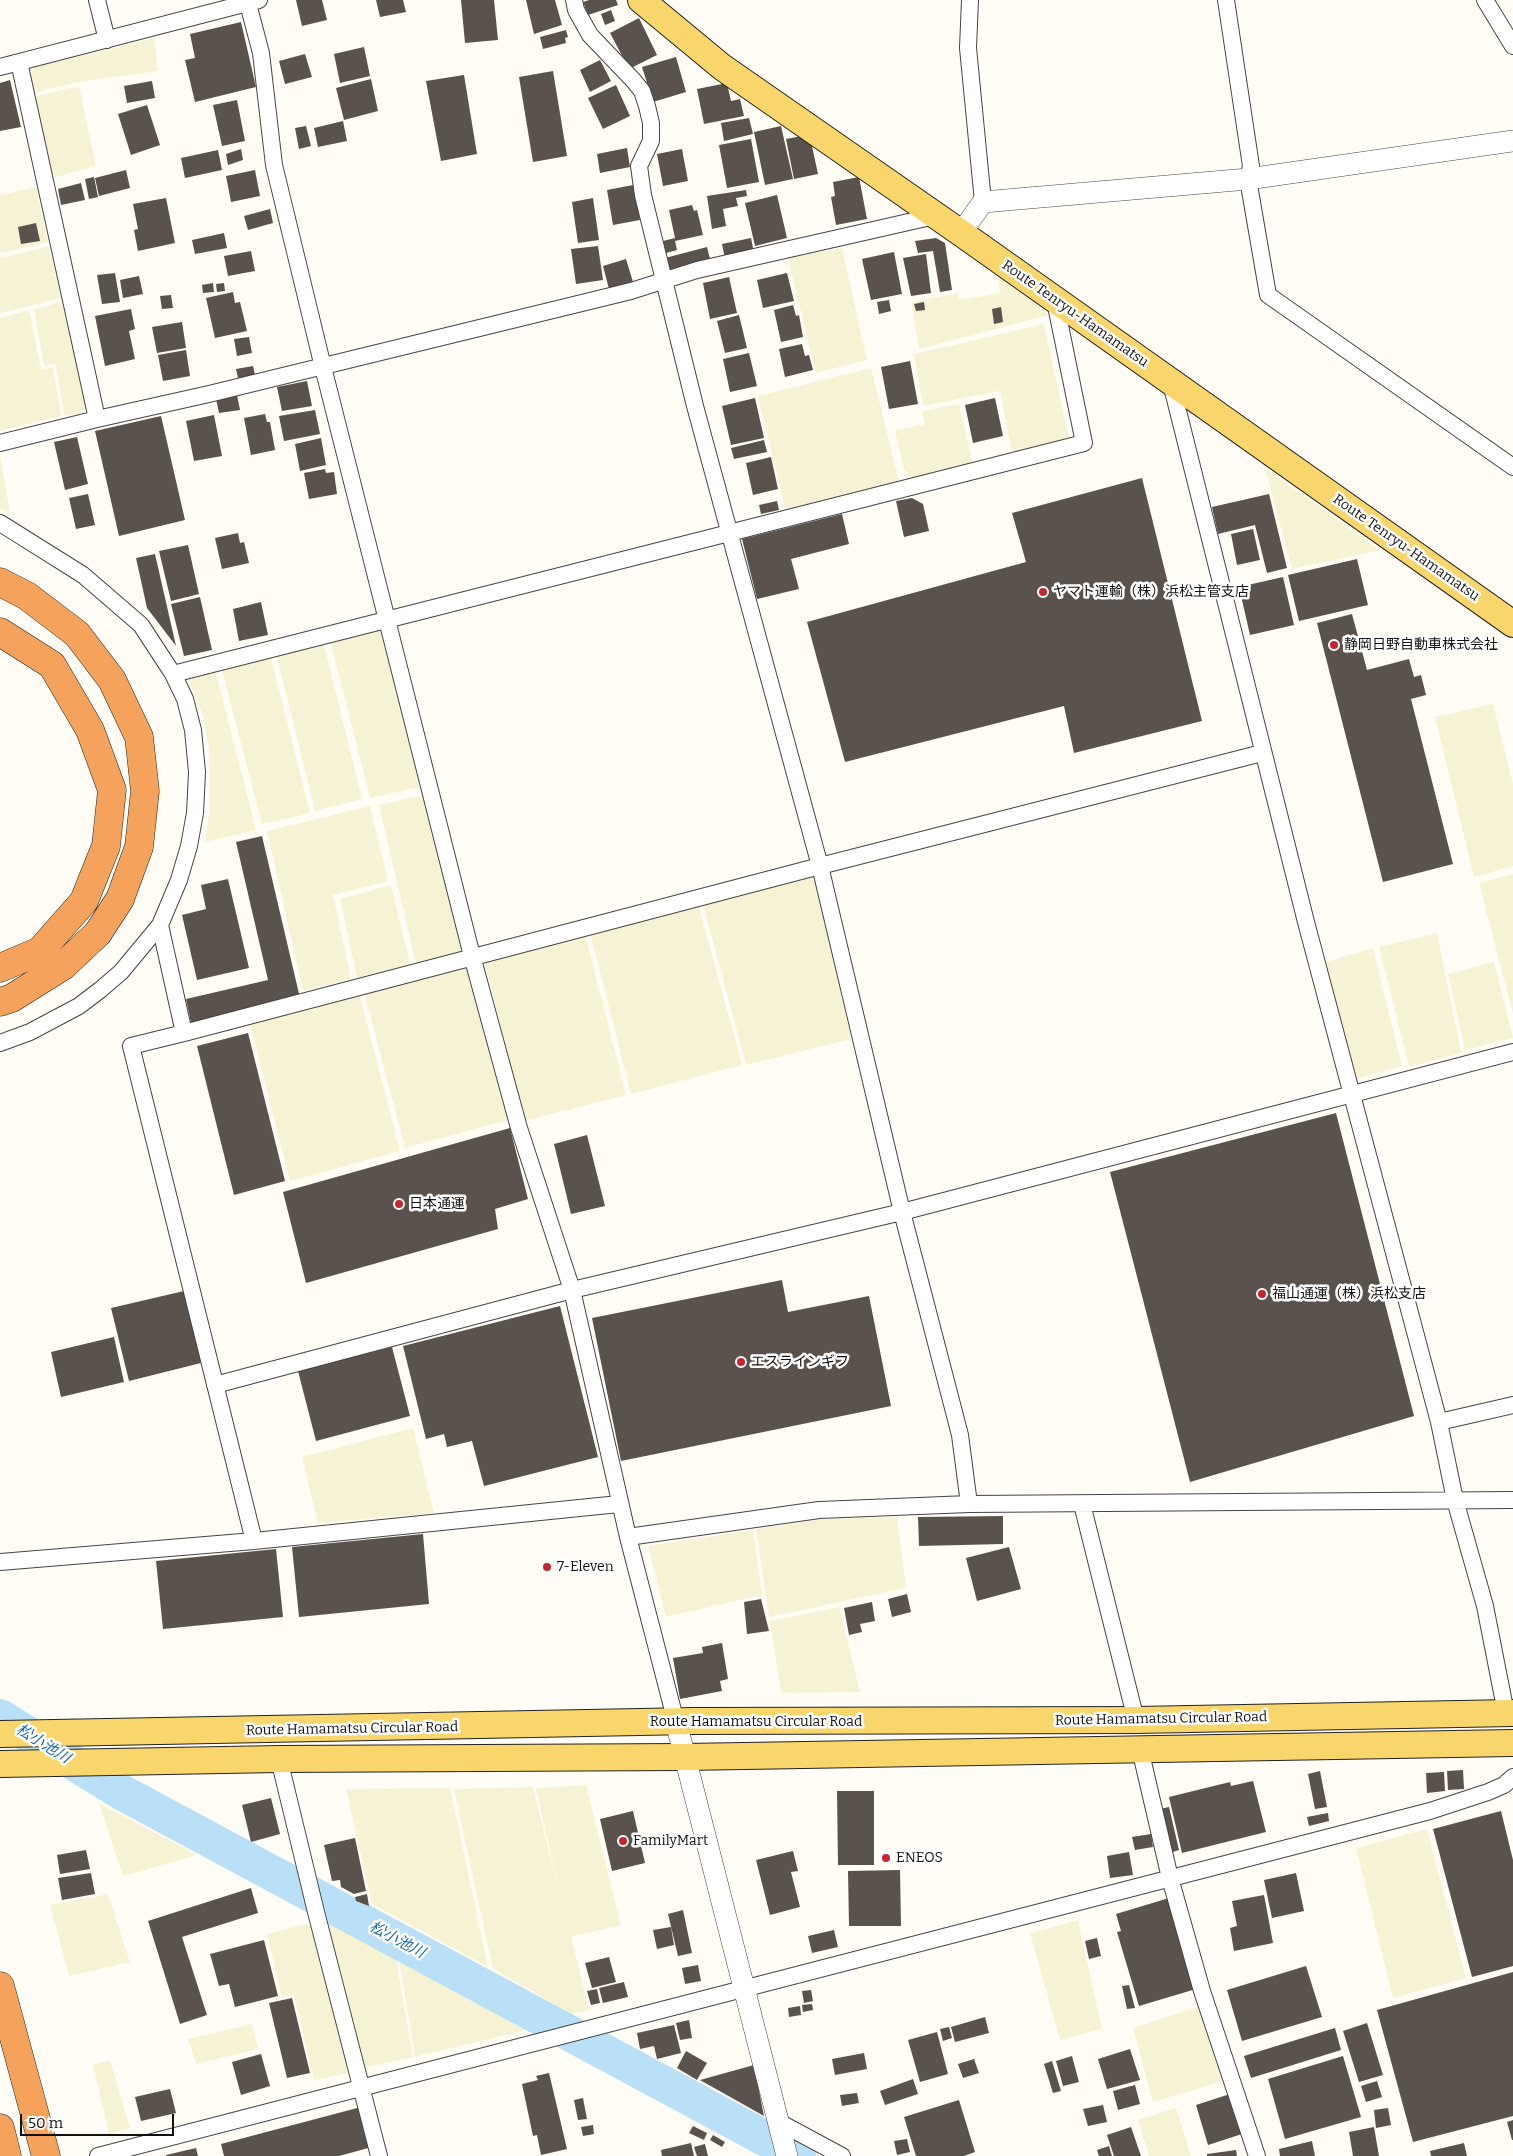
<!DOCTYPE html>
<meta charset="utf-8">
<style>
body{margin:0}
#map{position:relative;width:1513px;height:2156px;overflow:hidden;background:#fffdf5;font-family:Bitter,serif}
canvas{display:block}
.scale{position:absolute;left:20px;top:2114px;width:154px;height:22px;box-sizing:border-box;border:2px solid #111;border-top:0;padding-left:6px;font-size:15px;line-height:18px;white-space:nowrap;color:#111;-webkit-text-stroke:4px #fff;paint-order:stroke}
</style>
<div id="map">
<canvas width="1513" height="2156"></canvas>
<div class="scale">50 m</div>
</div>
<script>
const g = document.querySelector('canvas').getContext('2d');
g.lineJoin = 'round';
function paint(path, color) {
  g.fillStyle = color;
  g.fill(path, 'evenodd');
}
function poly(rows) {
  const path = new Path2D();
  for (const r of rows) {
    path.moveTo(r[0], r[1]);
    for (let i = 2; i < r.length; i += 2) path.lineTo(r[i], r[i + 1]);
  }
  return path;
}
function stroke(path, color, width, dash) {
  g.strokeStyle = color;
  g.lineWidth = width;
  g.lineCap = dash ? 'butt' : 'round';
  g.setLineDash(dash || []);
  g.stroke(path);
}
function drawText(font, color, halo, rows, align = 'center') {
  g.font = font + ' Bitter,"Noto Sans JP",serif';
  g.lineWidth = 5;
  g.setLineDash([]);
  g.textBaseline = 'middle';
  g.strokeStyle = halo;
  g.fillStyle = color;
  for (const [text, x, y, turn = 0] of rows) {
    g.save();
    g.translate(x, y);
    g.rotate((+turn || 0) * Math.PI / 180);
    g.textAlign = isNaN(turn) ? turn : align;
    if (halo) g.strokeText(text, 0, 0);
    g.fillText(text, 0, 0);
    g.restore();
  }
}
paint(poly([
 [154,38,158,71,78,82,33,93,29,75,35,67],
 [79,86,96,166,49,179,33,97],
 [36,187,48,242,0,253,0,195],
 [49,246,61,298,0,313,0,258],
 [842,248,867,360,816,373,788,258],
 [1005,277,1049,315,919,349,911,302,958,293,959,300,1000,293,998,278],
 [62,302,86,407,81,413,65,416,55,363,44,366,34,309],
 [29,310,41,370,53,367,61,416,0,431,0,318],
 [1044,324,1069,439,1012,453,1000,391,923,406,914,354],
 [871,368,899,482,786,512,758,396],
 [959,404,973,464,915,478,910,477,904,469,895,431,925,424,922,411],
 [0,455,10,514,0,508],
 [1265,468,1380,550,1292,569],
 [381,629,420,787,370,798,330,640],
 [323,641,362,799,315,811,276,653],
 [270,654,310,813,262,824,221,666],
 [215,669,256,830,205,842,210,808,209,749,203,716,188,677],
 [1493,704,1513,784,1513,866,1474,877,1435,717],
 [424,795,463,950,416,964,379,805],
 [370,806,388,881,333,895,351,979,303,991,267,831],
 [1513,874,1513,1014,1479,883],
 [814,876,851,1039,746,1065,703,904],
 [391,885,410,964,357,978,340,899],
 [698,904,742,1065,631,1094,590,932],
 [1437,933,1461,1053,1409,1067,1379,947],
 [585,934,626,1095,525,1121,484,960],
 [1373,948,1402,1066,1355,1079,1326,962],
 [1494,962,1513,1038,1465,1050,1448,974],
 [467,965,508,1120,405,1148,364,992],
 [359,993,400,1151,290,1181,250,1024],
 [413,1428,434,1513,318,1523,302,1457],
 [897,1517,906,1588,769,1617,756,1529,823,1519],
 [753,1530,762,1595,666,1617,648,1546],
 [839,1607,860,1692,781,1693,770,1621],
 [586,1785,621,1925,571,1937,589,2010,572,2014,493,1969,454,1789,533,1787,561,1900,536,1788],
 [450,1788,488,1967,372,1904,346,1789],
 [99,1803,197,1855,123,1876],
 [1427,1829,1466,1978,1393,1998,1356,1848],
 [108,1894,130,1962,69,1976,50,1905],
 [325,1919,396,1959,413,2057,363,2068],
 [1078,1920,1102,2029,1060,2040,1030,1933],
 [306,1924,315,1928,350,2072,314,2081,294,1995,282,1997,267,1934],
 [399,1959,530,2029,415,2057],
 [1200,2006,1224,2081,1153,2102,1133,2028],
 [252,2024,258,2049,196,2064,188,2039],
 [110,2060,130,2128,109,2134,93,2065],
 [1176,2108,1191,2156,1149,2156,1138,2120]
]), '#f6f3d4');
stroke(poly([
 [0,1717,123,1793,798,2156]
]), '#b9e0f7', 36);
paint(poly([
 [296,0,322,0,327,20,302,26],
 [376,0,403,0,406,12,380,17],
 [461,0,494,0,498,40,465,43],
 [526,0,555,0,562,25,534,34],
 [589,0,616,0,618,5,588,15,583,2],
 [611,10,615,21,605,25,601,14],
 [639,18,657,55,629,69,610,33],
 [241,22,256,87,195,102,185,60,195,58,190,34],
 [566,30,568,37,565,38,566,43,543,49,540,37],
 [364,47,370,76,340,83,334,54],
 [305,54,312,77,285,84,279,61],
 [676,57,686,92,653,102,642,67],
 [600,60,611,81,590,92,580,70],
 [553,71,567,156,533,162,519,77],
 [464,75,477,154,441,161,426,81],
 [371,79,378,111,344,120,336,88],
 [10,80,21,127,0,131,0,83],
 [152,81,155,98,127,103,124,86],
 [727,83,731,101,740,99,744,116,704,124,697,89],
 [616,85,630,116,603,129,588,98],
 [237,100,245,141,222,146,213,105],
 [147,105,160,145,131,155,118,114],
 [749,118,753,134,724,141,721,123],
 [343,121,347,141,318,147,314,128],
 [306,126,311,146,299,149,295,128],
 [781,126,793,179,765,185,754,132],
 [802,136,812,146,818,174,794,179,786,139],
 [751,139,759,182,727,188,719,145],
 [627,148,630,167,600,173,597,154],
 [241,149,243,160,228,165,226,154],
 [682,149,688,181,663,186,657,154],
 [218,150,222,170,185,178,181,158],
 [126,170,130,188,99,196,95,178],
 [255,170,260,196,231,202,226,176],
 [94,177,98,197,89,199,85,179],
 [859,177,867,219,836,225,831,197,835,196,833,182],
 [81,183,85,200,61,205,58,189],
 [633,185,640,220,613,225,607,190],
 [746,190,747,196,736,198,738,206,723,209,726,226,712,229,707,196],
 [777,195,787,238,755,246,745,203],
 [166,198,175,243,138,251,134,230,138,229,133,204],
 [593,198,599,240,578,243,572,202],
 [692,205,694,211,697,210,703,235,675,241,677,250,666,253,663,241,675,238,669,210],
 [270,209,273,223,248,230,244,216],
 [36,223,40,241,21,244,18,227],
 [224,233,227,248,195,254,192,240],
 [751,238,754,253,725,259,722,244],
 [936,238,945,243,952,290,940,292,933,251,918,253,915,241],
 [598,246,603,280,576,284,571,249],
 [707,247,711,263,669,274,665,258],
 [251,251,255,271,228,276,224,256],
 [894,252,902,294,871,300,862,259],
 [926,254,931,293,911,296,903,258],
 [626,259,633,282,609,289,603,266],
 [115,273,120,302,102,304,97,275],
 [787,273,794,301,763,308,757,280],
 [139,276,143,294,123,298,120,280],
 [729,277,737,313,710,319,703,283],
 [213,283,214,292,203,293,202,285],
 [224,283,225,291,217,292,216,284],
 [233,292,235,303,240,302,247,331,215,338,206,298],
 [171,295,173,308,162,309,160,296],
 [889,300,891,311,879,314,877,302],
 [924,302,925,310,916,311,914,304],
 [793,305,796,316,799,315,803,337,781,342,774,310],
 [1001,307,1003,322,994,324,992,309],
 [131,309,135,329,129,331,135,359,105,366,95,316],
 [739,315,747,348,725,353,717,321],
 [182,322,186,348,157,353,152,327],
 [249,337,252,353,237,356,234,339],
 [802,344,805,356,809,355,813,370,785,377,779,349],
 [186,350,190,376,163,381,158,355],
 [749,353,757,386,730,392,723,359],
 [910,361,918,404,889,409,881,367],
 [253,366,255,375,238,378,236,369],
 [307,381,312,406,282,411,277,387],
 [237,395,240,410,219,413,216,399],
 [755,398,764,438,731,445,722,406],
 [995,398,1003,436,973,443,965,405],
 [315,410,320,434,284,441,279,416],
 [265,414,267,422,270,422,275,450,251,455,244,418],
 [214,415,222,456,194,461,186,421],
 [161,416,185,520,119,536,95,431],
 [77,437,88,484,65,490,54,442],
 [321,438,326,465,300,471,295,444],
 [764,440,767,452,734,459,731,448],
 [771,457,778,489,753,495,746,463],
 [325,469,326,473,334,472,337,494,309,499,304,473],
 [1142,478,1202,721,1074,753,1064,706,845,762,807,622,1026,562,1012,513],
 [88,494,95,525,76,529,69,498],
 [1269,494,1287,568,1267,573,1255,525,1218,534,1212,507],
 [912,498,923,504,929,531,904,537,896,501],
 [777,501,779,510,761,514,759,505],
 [842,514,849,544,791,559,799,589,757,599,742,539],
 [1253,529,1260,560,1237,565,1231,534],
 [238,533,240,543,244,542,249,563,222,569,215,538],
 [188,545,199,594,171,601,159,551],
 [155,554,176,646,147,608,136,558],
 [1357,559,1368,605,1299,621,1288,575],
 [1283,577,1294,625,1250,635,1239,587],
 [200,597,212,650,184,656,171,604],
 [261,602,268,635,239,641,233,609],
 [1352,614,1367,670,1409,659,1414,677,1421,675,1426,695,1411,699,1453,864,1383,882,1317,623],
 [262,836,300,998,191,1023,186,999,268,980,236,842],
 [228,879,249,968,197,980,182,915,206,909,201,885],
 [248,1033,285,1181,234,1195,197,1046],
 [1336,1113,1414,1416,1190,1482,1110,1172],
 [510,1128,528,1199,495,1209,498,1229,306,1283,283,1192],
 [587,1135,605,1206,571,1214,554,1144],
 [782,1280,788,1312,869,1296,891,1406,621,1461,592,1318],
 [184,1291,201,1363,129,1381,111,1308],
 [560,1306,598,1457,484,1486,472,1441,447,1447,444,1434,426,1439,403,1346],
 [114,1337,124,1382,61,1397,51,1352],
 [392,1347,410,1416,316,1441,298,1371],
 [1003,1516,1003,1544,919,1546,918,1517],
 [423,1534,429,1604,299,1617,292,1547],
 [1009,1547,1021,1589,977,1601,966,1558],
 [276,1549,283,1617,163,1629,156,1561],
 [907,1594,911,1612,892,1617,888,1599],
 [761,1599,769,1631,747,1634,744,1602],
 [872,1602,875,1621,860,1624,862,1632,849,1635,844,1608],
 [722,1643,728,1679,720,1681,722,1691,680,1699,673,1658,703,1653,702,1647],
 [1463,1770,1464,1789,1448,1790,1447,1771],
 [1320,1771,1327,1807,1315,1809,1308,1774],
 [1444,1772,1445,1791,1427,1793,1426,1773],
 [1253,1781,1266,1832,1182,1853,1169,1797,1230,1782,1231,1786],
 [837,1791,874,1791,874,1865,838,1865],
 [271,1798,280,1834,251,1842,242,1805],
 [1169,1807,1179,1850,1170,1853,1160,1809],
 [633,1811,645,1863,612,1871,600,1819],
 [1501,1811,1513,1860,1513,1966,1472,1977,1433,1829],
 [1328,1813,1329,1821,1309,1826,1307,1817],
 [1151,1834,1153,1847,1135,1850,1132,1837],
 [355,1838,366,1891,354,1894,341,1887,340,1880,332,1881,324,1845],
 [86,1850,90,1869,60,1874,57,1855],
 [793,1851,798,1871,791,1872,800,1907,770,1915,756,1860],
 [1129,1852,1133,1875,1110,1878,1107,1856],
 [900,1870,901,1926,849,1926,848,1871],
 [91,1873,95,1894,62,1900,58,1878],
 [1296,1873,1304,1911,1272,1918,1264,1880],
 [251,1888,258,1913,182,1937,207,2015,180,2024,148,1921],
 [367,1894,369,1906,356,1901,355,1897],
 [1264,1895,1273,1943,1234,1951,1230,1928,1237,1926,1232,1901],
 [1169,1898,1196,1989,1139,2006,1117,1932,1121,1931,1116,1914],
 [683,1910,692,1953,678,1956,668,1914],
 [671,1927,674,1945,657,1949,653,1930],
 [834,1930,838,1947,812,1953,808,1936],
 [1097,1938,1101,1956,1089,1959,1085,1941],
 [264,1940,278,1996,235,2007,229,1984,219,1986,210,1954],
 [609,1957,616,1982,592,1988,585,1963],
 [698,1965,701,1981,685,1984,682,1968],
 [1306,1966,1322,2017,1242,2041,1227,1990],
 [1513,1972,1513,2116,1413,2142,1377,2010],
 [624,1982,628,1997,603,2003,599,1988],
 [1129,1985,1135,2008,1127,2009,1122,1986],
 [597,1989,600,2003,591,2005,587,1991],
 [811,1990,813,2001,804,2003,802,1991],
 [292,1998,310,2073,287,2078,269,2003],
 [812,2004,813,2010,803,2012,802,2005],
 [800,2006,801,2015,789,2017,788,2008],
 [985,2017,989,2033,955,2042,951,2027],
 [689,2020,692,2038,680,2040,676,2023],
 [1367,2023,1383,2075,1359,2082,1343,2031],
 [674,2025,681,2053,657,2059,654,2046,640,2049,637,2033],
 [949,2027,952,2038,943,2041,940,2029],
 [1335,2028,1341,2050,1251,2078,1244,2056],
 [937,2032,948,2074,920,2082,908,2040],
 [1130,2049,1140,2080,1107,2089,1098,2059],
 [686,2051,707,2063,697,2080,677,2068],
 [864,2053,867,2069,835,2075,832,2059],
 [261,2054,270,2086,241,2095,232,2062],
 [1072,2056,1079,2082,1063,2086,1056,2061],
 [1343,2056,1361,2117,1285,2139,1268,2079],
 [974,2059,979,2073,963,2078,958,2064],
 [1052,2061,1061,2091,1053,2093,1044,2064],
 [754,2065,764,2116,700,2080],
 [549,2073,567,2149,541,2155,537,2135,533,2136,522,2084,538,2080,536,2076],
 [913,2079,918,2094,885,2105,880,2091],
 [1377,2081,1382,2097,1366,2102,1361,2086],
 [1135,2085,1140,2104,1118,2110,1113,2091],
 [170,2089,176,2113,141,2121,135,2097],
 [857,2093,859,2103,842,2106,840,2095],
 [1230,2094,1242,2134,1208,2145,1196,2105],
 [583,2098,587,2119,578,2120,574,2100],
 [959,2100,975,2152,964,2156,916,2156,904,2117],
 [1103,2105,1107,2122,1088,2126,1083,2109],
 [361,2107,372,2147,339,2156,224,2156,221,2144],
 [1388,2108,1391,2125,1376,2128,1374,2110],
 [1513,2120,1513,2140,1512,2140,1507,2122],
 [593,2125,594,2134,583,2136,581,2127],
 [693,2126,707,2133,704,2140,689,2133],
 [1131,2127,1141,2156,1114,2156,1107,2135],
 [1374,2127,1379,2156,1353,2156,1349,2132],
 [713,2135,725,2142,722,2147,710,2140],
 [907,2139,910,2152,897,2155,894,2141],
 [1312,2141,1315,2156,1280,2156,1279,2149],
 [691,2143,694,2156,662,2156,661,2150],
 [1464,2143,1467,2156,1431,2156,1430,2151],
 [705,2144,708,2156,697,2156,694,2147],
 [1109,2146,1112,2156,1099,2156,1097,2150],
 [196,2148,198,2156,166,2156,166,2155],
 [1236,2150,1237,2156,1207,2156,1207,2154]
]), '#5a524d');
const minor = poly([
 [97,0,107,40],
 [247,0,261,53,274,165,323,367,472,956,519,1128,572,1290,628,1537],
 [574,0,576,10,590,35,633,80,642,91,647,106,651,123,651,141,639,166,643,195,695,406,820,866,902,1212,960,1435,969,1504],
 [970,0,968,48,983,202],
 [1226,0,1251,166,1248,179,1268,295,1513,467],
 [1485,0,1513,46],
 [0,67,259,0],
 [1171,383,1306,922,1439,1422,1455,1500,1485,1606,1506,1713],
 [97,419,209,394,631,291,697,270,935,216],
 [0,443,97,419,19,62],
 [0,523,83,575,141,625,173,674,185,699,193,730,197,772,195,813,189,846,179,880,160,925,121,972,100,990,79,1006,30,1032,0,1043],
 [173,674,1084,443,1055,301],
 [160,925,184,1033,820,866,1262,753],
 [184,1033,131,1046,254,1541],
 [215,1385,572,1290,902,1212,1513,1052],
 [1439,1422,1513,1405],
 [1082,1504,1136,1720],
 [0,1562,254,1541,619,1504],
 [676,1722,628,1537,819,1510,969,1504,1513,1500],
 [1140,1749,1170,1878,1202,1991,1257,2156],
 [279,1759,316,1912,379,2156],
 [777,2121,842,2156],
 [98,2156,1430,1811,1488,1792,1504,1785,1513,1777]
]);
const tertiary = poly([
 [961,233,983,202,1248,179,1513,141],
 [676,1722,787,2156]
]);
const primary = poly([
 [641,0,722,67,961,233,1513,624],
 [0,1734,693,1721,1136,1720,1513,1713],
 [0,1764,279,1759,685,1757,1513,1743]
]);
const motorway = poly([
 [0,582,27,596,77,634,112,680,139,737,145,791,139,847,120,899,98,933,63,966,12,998,0,1002],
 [0,632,52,665,90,730,112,790,106,846,84,901,40,951,0,968],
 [0,1986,46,2156],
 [0,2128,7,2156]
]);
stroke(minor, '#444', 18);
stroke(tertiary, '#444', 22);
stroke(primary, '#222', 28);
stroke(motorway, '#222', 29);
stroke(minor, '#fff', 16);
stroke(tertiary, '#fff', 21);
stroke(primary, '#f9d66b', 26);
stroke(motorway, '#f5a25d', 28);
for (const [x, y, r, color] of [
 [1043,592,5,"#c4262e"],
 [1334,645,5,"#c4262e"],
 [399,1204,5,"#c4262e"],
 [1262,1294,5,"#c4262e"],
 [741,1362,5,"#c4262e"],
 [547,1567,5,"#c4262e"],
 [623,1841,5,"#c4262e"],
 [886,1858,5,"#c4262e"]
]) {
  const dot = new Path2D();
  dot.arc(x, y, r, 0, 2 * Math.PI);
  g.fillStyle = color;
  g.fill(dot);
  stroke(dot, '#fff', 2);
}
drawText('14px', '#111', '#fff', [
 ["Route Tenryu-Hamamatsu",1075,314,35],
 ["Route Tenryu-Hamamatsu",1406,548,35],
 ["Route Hamamatsu Circular Road",1161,1719,-1],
 ["Route Hamamatsu Circular Road",756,1722],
 ["Route Hamamatsu Circular Road",352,1729,-1]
]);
drawText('14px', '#111', '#fff', [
 ["ヤマト運輸（株）浜松主管支店",1053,592],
 ["静岡日野自動車株式会社",1344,645],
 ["日本通運",409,1204],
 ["福山通運（株）浜松支店",1272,1294],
 ["エスラインギフ",751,1362],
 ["7-Eleven",557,1567],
 ["FamilyMart",633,1841],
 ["ENEOS",896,1858]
], 'left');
drawText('italic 15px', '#1768a6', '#fff', [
 ["松小池川",43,1744,32],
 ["松小池川",397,1940,28]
]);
</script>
